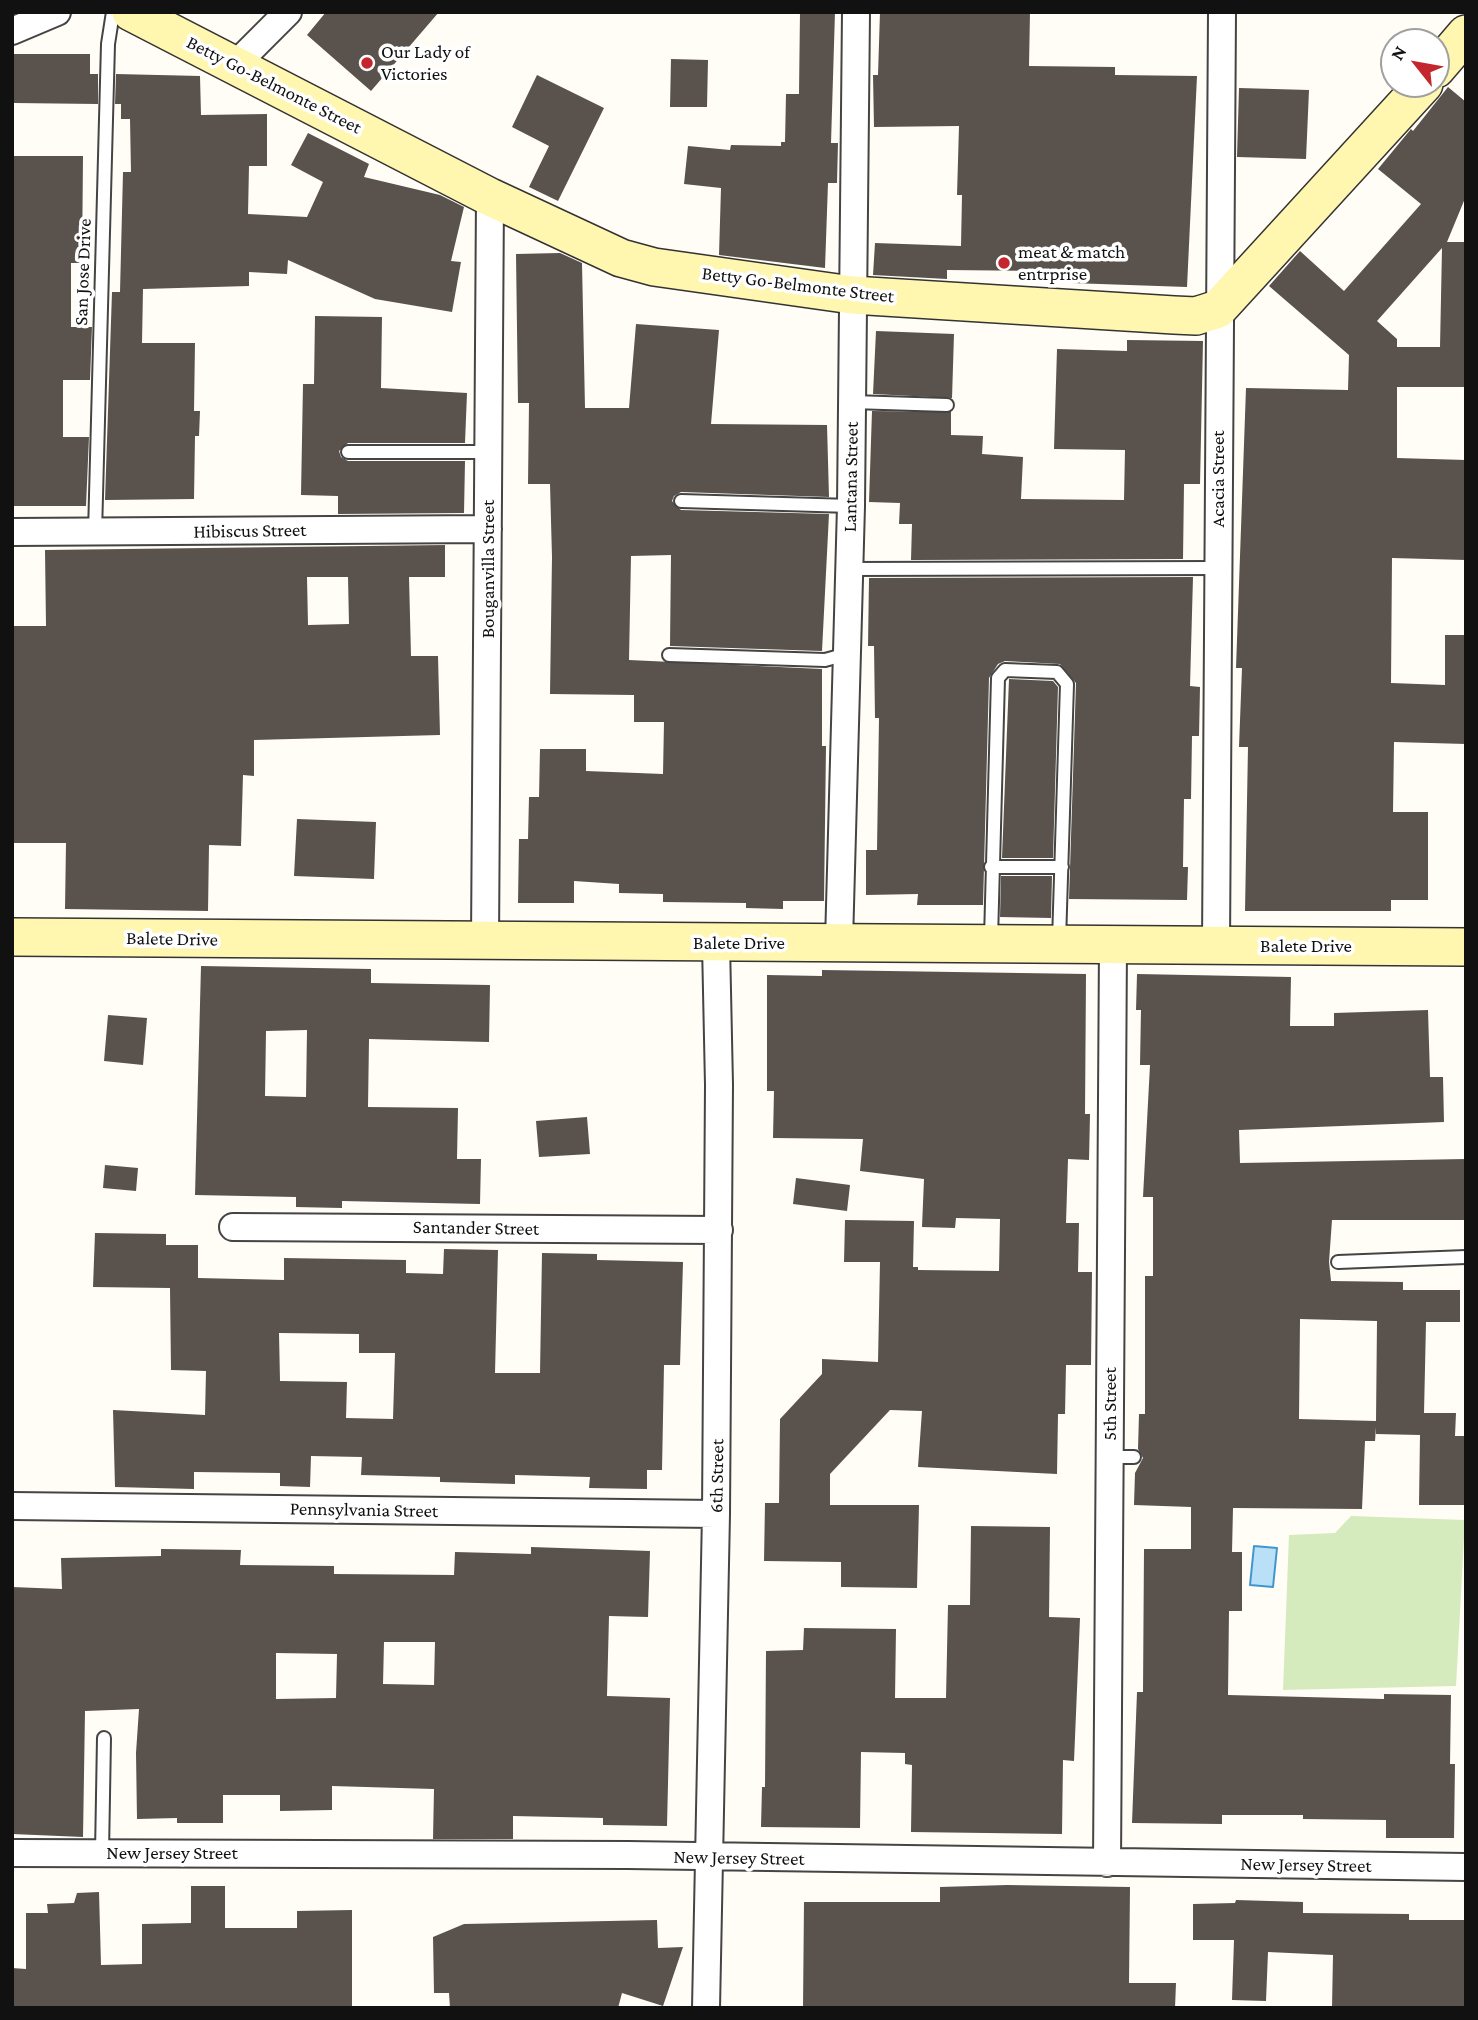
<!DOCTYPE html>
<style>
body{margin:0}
#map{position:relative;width:1478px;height:2020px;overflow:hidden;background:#fffdf5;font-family:"Crimson Pro",serif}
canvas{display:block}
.frame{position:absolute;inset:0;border:14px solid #111;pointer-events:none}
.north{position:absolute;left:1380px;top:28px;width:70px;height:70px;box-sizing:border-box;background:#fff;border:2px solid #a0a0a0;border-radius:50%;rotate:301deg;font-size:19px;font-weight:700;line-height:28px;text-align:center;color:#111}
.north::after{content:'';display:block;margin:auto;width:24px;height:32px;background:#c4262e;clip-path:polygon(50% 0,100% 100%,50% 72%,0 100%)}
</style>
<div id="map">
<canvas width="1478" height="2020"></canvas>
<div class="frame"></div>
<div class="north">N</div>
</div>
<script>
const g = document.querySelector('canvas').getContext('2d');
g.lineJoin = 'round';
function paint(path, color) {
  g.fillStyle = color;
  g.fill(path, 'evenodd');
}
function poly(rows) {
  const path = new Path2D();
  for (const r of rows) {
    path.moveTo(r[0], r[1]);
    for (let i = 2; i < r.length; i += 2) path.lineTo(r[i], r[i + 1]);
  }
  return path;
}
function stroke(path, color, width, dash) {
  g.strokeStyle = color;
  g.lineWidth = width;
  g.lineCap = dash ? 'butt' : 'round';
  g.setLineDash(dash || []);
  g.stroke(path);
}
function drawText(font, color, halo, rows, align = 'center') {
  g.font = font + ' "Crimson Pro",serif';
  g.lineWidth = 7;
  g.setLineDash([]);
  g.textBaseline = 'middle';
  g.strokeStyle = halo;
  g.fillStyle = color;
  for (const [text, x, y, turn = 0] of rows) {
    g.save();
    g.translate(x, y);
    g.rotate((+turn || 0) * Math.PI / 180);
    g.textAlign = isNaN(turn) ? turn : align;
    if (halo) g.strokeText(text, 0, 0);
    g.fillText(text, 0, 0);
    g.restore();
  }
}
paint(poly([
 [1351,1516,1465,1520,1456,1686,1283,1690,1289,1535,1335,1533]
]), '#d5ebbd');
const water = poly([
 [1254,1546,1277,1548,1273,1587,1250,1585,1254,1546]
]);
paint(water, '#b9e0f7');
stroke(water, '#3f96cf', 2);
paint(poly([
 [326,12,439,12,371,91,307,35],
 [800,12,835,12,831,143,838,143,837,183,828,183,825,268,719,255,721,188,684,184,688,146,730,150,731,145,781,146,781,142,785,142,786,94,799,94],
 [880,12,1030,12,1029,66,1115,67,1115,75,1197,76,1187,287,1042,282,1043,271,947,270,947,279,873,275,875,243,961,246,962,195,957,195,959,126,874,127,873,75,878,75],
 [14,54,90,54,90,74,98,74,98,104,14,103],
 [671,59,708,60,707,107,670,107],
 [116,74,200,76,201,115,267,114,267,166,249,166,248,214,307,217,323,182,291,165,308,133,369,164,364,177,440,195,464,207,451,261,461,262,452,312,375,299,288,260,287,274,249,272,249,286,143,289,142,343,195,343,194,411,200,411,199,436,195,436,194,499,105,500,112,292,120,292,123,172,131,172,130,119,121,119,121,104,115,104],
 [537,75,604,108,558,201,529,187,549,146,512,127],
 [1448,87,1466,102,1466,196,1447,242,1466,242,1466,387,1397,387,1397,458,1466,460,1466,560,1392,558,1391,683,1445,685,1445,635,1466,635,1466,744,1394,742,1393,812,1428,812,1428,900,1391,900,1391,911,1245,911,1248,747,1239,747,1242,668,1236,668,1246,388,1348,390,1349,355,1269,286,1300,251,1344,291,1421,204,1378,169,1411,129,1413,131],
 [1442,248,1440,347,1397,347,1397,339,1377,321],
 [1239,88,1309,90,1306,159,1237,157],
 [12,156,83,156,82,263,71,263,71,327,92,327,90,380,63,380,63,437,89,437,86,506,12,506],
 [560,253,582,263,585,408,629,408,636,324,719,330,711,424,827,425,829,497,681,492,674,496,672,501,681,510,829,514,822,651,670,646,671,555,631,556,629,660,822,669,822,746,826,746,824,901,783,901,783,909,746,908,746,903,663,902,663,894,619,893,619,884,574,881,574,903,518,903,519,839,528,839,529,797,539,797,540,749,586,749,586,771,663,774,664,722,634,722,634,695,550,694,552,557,550,484,528,484,529,403,518,403,516,254],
 [315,316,382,317,381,388,467,393,465,443,348,443,339,451,341,457,348,461,465,461,464,513,338,514,338,496,301,495,303,384,314,384],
 [876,331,954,334,952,398,873,394],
 [1127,340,1203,341,1200,484,1184,484,1183,559,911,560,912,524,899,524,900,503,869,502,872,411,951,412,951,435,983,436,982,454,1023,457,1021,499,1124,500,1125,450,1054,449,1057,349,1127,351],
 [445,545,445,577,409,577,411,656,438,656,440,735,254,740,254,776,243,775,241,846,209,845,208,911,65,909,66,843,12,843,12,626,46,626,45,550],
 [307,577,348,577,349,624,308,625],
 [1193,577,1190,686,1200,687,1199,736,1192,736,1191,799,1184,799,1183,867,1188,867,1187,900,1069,899,1076,683,1060,664,1005,661,998,664,989,678,983,905,917,905,918,894,866,895,866,850,877,850,879,718,875,718,874,646,868,646,869,578],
 [1009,679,1053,681,1058,687,1053,858,1002,858],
 [297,819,376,822,374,879,294,876],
 [1001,876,1052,876,1051,918,1000,917],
 [201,966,371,969,371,983,490,985,489,1042,369,1039,368,1107,458,1108,457,1159,481,1159,480,1204,342,1201,342,1208,296,1207,296,1197,195,1195],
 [307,1030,306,1097,265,1096,266,1031],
 [822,970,1086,974,1085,1114,1090,1114,1089,1160,1068,1159,1066,1223,1079,1223,1078,1272,1092,1272,1091,1365,1066,1365,1065,1414,1058,1414,1057,1474,918,1467,922,1411,890,1410,830,1474,830,1505,919,1505,917,1588,841,1587,841,1562,764,1561,765,1503,779,1503,780,1419,822,1374,822,1359,878,1362,880,1262,844,1262,845,1220,914,1221,913,1267,918,1267,918,1270,999,1271,1000,1219,956,1218,955,1228,922,1227,924,1179,860,1171,863,1139,773,1138,774,1091,767,1091,767,975,822,976],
 [1137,974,1291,977,1290,1026,1334,1026,1334,1013,1428,1010,1430,1077,1443,1077,1444,1122,1239,1130,1240,1163,1466,1159,1465,1220,1332,1220,1329,1262,1331,1281,1403,1282,1403,1290,1460,1290,1460,1322,1426,1322,1424,1413,1456,1413,1455,1436,1466,1436,1466,1505,1419,1505,1420,1435,1376,1434,1376,1427,1375,1441,1365,1441,1362,1509,1233,1508,1232,1552,1242,1552,1242,1611,1229,1611,1228,1695,1384,1699,1384,1694,1451,1695,1450,1764,1455,1764,1454,1838,1386,1838,1386,1820,1303,1819,1303,1815,1222,1815,1222,1824,1132,1823,1137,1692,1143,1692,1144,1549,1191,1549,1191,1507,1134,1505,1135,1473,1143,1458,1138,1449,1139,1414,1145,1414,1145,1276,1153,1276,1153,1197,1143,1197,1150,1065,1140,1065,1141,1010,1136,1010],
 [1300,1319,1377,1321,1376,1421,1299,1419],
 [108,1015,147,1018,143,1065,104,1061],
 [587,1117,590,1154,539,1157,536,1121],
 [105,1165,138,1168,136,1191,103,1188],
 [796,1178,850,1185,847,1211,793,1204],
 [95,1233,166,1234,166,1245,198,1245,198,1278,284,1280,284,1258,406,1260,406,1273,443,1274,444,1249,498,1250,495,1373,540,1373,542,1253,597,1254,597,1260,683,1262,680,1365,664,1365,662,1470,647,1470,647,1489,589,1488,590,1477,515,1475,515,1484,440,1482,440,1477,361,1475,362,1457,311,1456,310,1487,280,1486,280,1473,194,1472,194,1489,115,1487,113,1410,205,1415,206,1371,171,1370,170,1288,93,1287],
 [279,1333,359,1334,359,1353,395,1353,393,1419,346,1418,347,1382,280,1381],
 [971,1526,1050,1527,1049,1617,1080,1618,1074,1761,1063,1760,1062,1834,911,1832,912,1765,905,1764,905,1753,861,1752,860,1828,761,1827,762,1787,765,1787,766,1651,803,1650,804,1628,896,1629,895,1698,946,1698,948,1605,970,1605],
 [531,1547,650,1551,648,1617,609,1616,607,1696,670,1698,667,1826,603,1825,603,1818,513,1816,513,1839,433,1839,434,1789,332,1786,332,1810,280,1811,280,1795,223,1795,223,1823,177,1823,177,1818,137,1819,136,1753,139,1709,85,1711,83,1837,12,1834,12,1587,62,1589,61,1558,161,1556,161,1549,241,1550,240,1565,334,1566,334,1574,454,1575,455,1552,531,1554],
 [384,1642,435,1642,434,1685,383,1684],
 [276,1653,337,1654,336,1698,276,1699],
 [1007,1885,1130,1887,1129,1983,1176,1983,1175,2008,803,2008,804,1902,940,1902,940,1887],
 [191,1886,225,1886,225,1928,297,1928,297,1911,352,1910,352,2008,12,2008,12,1968,26,1969,26,1913,48,1913,47,1904,74,1903,77,1893,99,1892,101,1965,142,1964,142,1924,191,1923],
 [1236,1900,1303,1902,1303,1913,1409,1914,1409,1920,1466,1920,1466,2008,1332,2008,1333,1955,1268,1952,1266,2001,1232,2000,1234,1940,1193,1940,1193,1904,1235,1903],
 [657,1920,658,1948,683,1947,663,2006,622,1993,618,2008,450,2008,449,1993,434,1993,433,1937,464,1924]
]), '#5a524d');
const lane = poly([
 [852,402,947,405],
 [348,452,489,452],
 [681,501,851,506],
 [95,533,108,44,113,12],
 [850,569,1217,568],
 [669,655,825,660,847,654],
 [991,867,1062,867],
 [991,939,998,678,1005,670,1057,672,1067,684,1059,941],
 [1338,1262,1466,1257],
 [1110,1457,1134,1457],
 [102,1853,104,1738]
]);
const street = poly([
 [12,31,57,12],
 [236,64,288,12],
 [12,532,488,529],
 [485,941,490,197],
 [839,942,851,506,856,12],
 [1216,946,1222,12],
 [233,1227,719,1230],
 [12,1506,716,1514],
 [12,1853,628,1855,1466,1867],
 [1107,1863,1113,945],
 [706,2008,716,1514,719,1085,716,944]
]);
const secondary = poly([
 [131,12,490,197,621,258,654,267,852,295,1174,315,1196,316,1218,309,1424,84],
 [1436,69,1466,34],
 [12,937,1466,947]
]);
stroke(lane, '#444', 16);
stroke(street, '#444', 30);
stroke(secondary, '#333', 40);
stroke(lane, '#fff', 12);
stroke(street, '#fff', 26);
stroke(secondary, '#fff6b0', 37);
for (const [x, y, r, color] of [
 [367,63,7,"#c4262e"],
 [1004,263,7,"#c4262e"]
]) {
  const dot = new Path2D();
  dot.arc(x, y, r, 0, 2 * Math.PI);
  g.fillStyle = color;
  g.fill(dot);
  stroke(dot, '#fff', 2.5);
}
drawText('19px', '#111', '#fff', [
 ["Our Lady of",381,52],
 ["Victories",381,74],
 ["meat & match",1018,252],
 ["entrprise",1018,274]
], 'left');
drawText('19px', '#111', '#fff', [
 ["Betty Go-Belmonte Street",274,85,27],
 ["San Jose Drive",83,272,-88],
 ["Betty Go-Belmonte Street",798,285,7],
 ["Lantana Street",851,477,-89],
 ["Acacia Street",1218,479,-90],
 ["Hibiscus Street",250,531,-1],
 ["Bouganvilla Street",488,569,-90],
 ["Balete Drive",172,939,1],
 ["Balete Drive",739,943],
 ["Balete Drive",1306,946],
 ["Santander Street",476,1228,1],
 ["5th Street",1110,1404,-90],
 ["6th Street",717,1476,-89],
 ["Pennsylvania Street",364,1510,1],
 ["New Jersey Street",172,1853],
 ["New Jersey Street",739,1858,1],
 ["New Jersey Street",1306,1865,1]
]);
</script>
